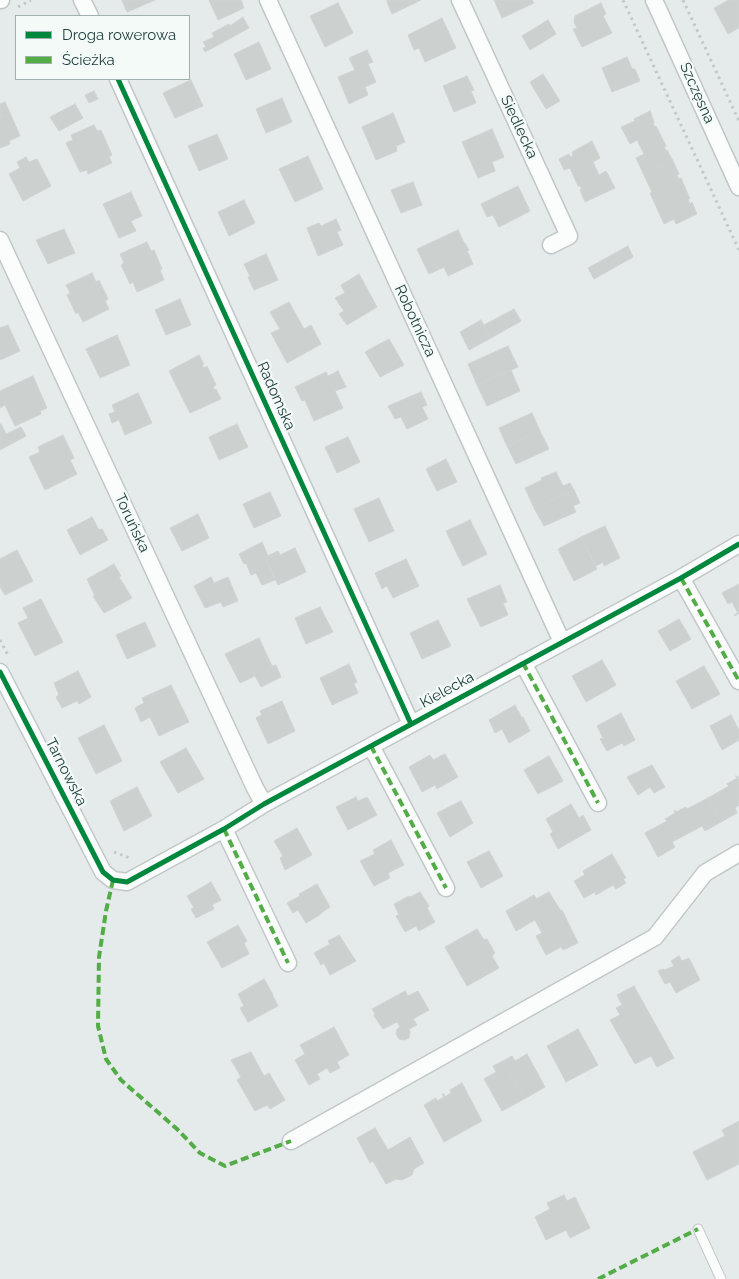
<!DOCTYPE html>
<meta charset="utf-8">
<style>
body{margin:0}
#map{position:relative;width:739px;height:1279px;overflow:hidden;background:#e5eaea;font-family:Raleway,sans-serif}
canvas{display:block}
.legend{position:absolute;left:15px;top:15px;width:175px;height:65px;box-sizing:border-box;background:#f3faf8;border:1px solid #9fb0ae;margin:0;padding:6px 9px;list-style:none;font-size:15px;color:#21403f}
.legend li{display:flex;align-items:center;gap:10px;height:25px}
.legend b{width:25px;border:1px solid #9fb0ae}
</style>
<div id="map">
<canvas width="739" height="1279"></canvas>
<ul class="legend">
<li><b style="height:6px;background:#00873e"></b>Droga rowerowa</li>
<li><b style="height:6px;background:#52ad46"></b>Ścieżka</li>
</ul>
</div>
<script>
const g = document.querySelector('canvas').getContext('2d');
g.lineJoin = 'round';
function paint(path, color) {
  g.fillStyle = color;
  g.fill(path, 'evenodd');
}
function poly(rows) {
  const path = new Path2D();
  for (const r of rows) {
    path.moveTo(r[0], r[1]);
    for (let i = 2; i < r.length; i += 2) path.lineTo(r[i], r[i + 1]);
  }
  return path;
}
function stroke(path, color, width, dash) {
  g.strokeStyle = color;
  g.lineWidth = width;
  g.lineCap = dash ? 'butt' : 'round';
  g.setLineDash(dash || []);
  g.stroke(path);
}
function drawText(font, color, halo, rows, align = 'center') {
  g.font = font + ' Raleway,sans-serif';
  g.lineWidth = 4.5;
  g.setLineDash([]);
  g.textBaseline = 'middle';
  g.strokeStyle = halo;
  g.fillStyle = color;
  for (const [text, x, y, turn = 0] of rows) {
    g.save();
    g.translate(x, y);
    g.rotate((+turn || 0) * Math.PI / 180);
    g.textAlign = isNaN(turn) ? turn : align;
    if (halo) g.strokeText(text, 0, 0);
    g.fillText(text, 0, 0);
    g.restore();
  }
}
const building = poly([
 [122,0,155,0,127,12,122,0],
 [209,0,241,0,244,8,218,20,209,0],
 [387,0,421,0,392,14,387,2,388,2,387,0],
 [494,0,532,0,534,3,502,18,494,0],
 [729,0,739,0,739,28,728,34,714,8,729,0],
 [338,3,353,33,325,47,310,16,338,3],
 [601,3,606,14,603,16,612,33,582,47,573,29,577,28,574,22,575,16,601,3],
 [243,17,249,28,205,52,203,48,206,47,203,42,214,37,212,33,229,24,230,26,243,17],
 [442,18,456,48,425,62,419,48,414,50,408,35,442,18],
 [548,20,556,34,530,50,522,36,548,20],
 [259,42,271,69,246,80,234,54,259,42],
 [367,50,373,62,368,64,376,82,365,87,368,95,349,104,338,77,355,70,349,58,367,50],
 [627,57,632,69,635,69,640,81,612,92,602,68,627,57],
 [543,74,560,101,546,109,530,82,543,74],
 [467,76,474,90,471,91,476,103,454,112,443,86,467,76],
 [191,80,203,106,175,118,163,93,191,80],
 [94,91,98,99,89,103,85,95,94,91],
 [282,98,292,122,266,133,256,109,282,98],
 [5,102,10,113,0,117,0,104,5,102],
 [75,104,83,118,59,131,50,117,75,104],
 [650,111,654,122,653,123,655,127,656,126,666,146,664,147,666,151,667,150,673,161,644,175,636,158,644,154,637,140,630,144,621,127,635,121,634,119,650,111],
 [10,113,20,136,9,141,10,144,0,148,0,117,10,113],
 [393,113,405,142,396,146,397,151,376,160,362,127,393,113],
 [94,125,97,131,101,130,112,155,109,157,112,163,88,174,87,170,80,172,66,143,73,140,71,135,94,125],
 [492,129,504,157,492,162,495,171,478,178,462,142,492,129],
 [217,134,228,159,199,171,188,146,217,134],
 [592,141,600,158,593,162,599,175,606,171,615,188,585,202,580,190,582,189,580,186,578,186,570,168,564,170,559,159,569,154,570,157,573,156,572,152,592,141],
 [308,156,323,189,295,202,279,169,308,156],
 [26,157,29,162,37,159,51,186,23,201,9,174,20,168,17,162,26,157],
 [673,161,679,174,677,175,679,179,681,178,690,199,688,199,690,204,692,202,697,214,676,224,674,219,664,224,650,193,652,192,644,175,673,161],
 [413,182,422,205,401,213,391,190,413,182],
 [518,186,530,211,499,227,493,215,487,217,481,204,518,186],
 [131,192,142,216,131,221,136,231,119,238,103,204,131,192],
 [244,200,255,223,229,236,218,212,244,200],
 [336,219,341,230,337,232,343,245,318,256,307,228,319,223,321,226,336,219],
 [64,229,75,253,48,264,36,240,64,229],
 [458,230,464,243,465,243,469,250,467,251,473,264,448,276,444,267,429,274,417,249,458,230],
 [147,242,151,251,154,250,162,269,160,270,164,280,137,292,133,282,130,284,121,265,124,263,120,254,147,242],
 [628,246,633,257,594,279,588,268,628,246],
 [266,254,278,280,254,290,248,277,250,276,244,264,266,254],
 [92,273,96,282,99,280,108,299,105,301,109,309,83,322,78,312,76,314,67,295,70,293,66,285,92,273],
 [359,274,377,307,347,325,339,314,344,311,335,298,345,293,341,285,359,274],
 [180,299,191,325,166,335,155,310,180,299],
 [289,302,304,329,311,325,321,344,287,363,271,333,280,329,270,312,289,302],
 [514,309,521,321,491,338,484,325,514,309],
 [481,320,491,338,469,350,460,332,481,320],
 [8,325,20,351,0,360,0,328,8,325],
 [117,335,130,365,100,378,86,349,117,335],
 [389,339,404,365,380,377,365,352,389,339],
 [508,346,518,367,477,385,468,364,508,346],
 [199,355,204,364,202,365,204,368,207,366,216,385,213,387,215,390,216,389,221,399,190,413,169,371,199,355],
 [511,370,520,391,487,406,477,385,511,370],
 [338,371,346,387,335,391,343,408,314,421,305,400,302,401,295,387,326,372,328,376,338,371],
 [33,376,47,408,40,411,41,414,15,426,5,405,0,408,0,391,33,376],
 [421,392,427,405,422,407,428,419,407,429,401,417,395,419,388,406,421,392],
 [138,393,152,423,125,435,119,420,112,423,109,414,115,412,112,405,138,393],
 [532,413,540,431,507,446,499,428,532,413],
 [0,424,1,424,6,434,21,427,26,436,0,450,0,424],
 [237,424,248,447,219,460,209,437,237,424],
 [540,431,549,449,516,464,507,446,540,431],
 [63,435,74,458,70,460,77,474,45,490,29,457,40,452,38,447,63,435],
 [348,437,360,462,337,473,325,447,348,437],
 [446,459,457,482,437,491,426,469,446,459],
 [556,472,563,486,570,483,574,490,534,508,525,488,542,480,541,478,556,472],
 [574,490,580,503,573,506,576,512,544,526,534,508,574,490],
 [270,492,281,516,254,528,243,504,270,492],
 [379,498,394,531,369,542,354,509,379,498],
 [198,514,209,538,182,551,170,528,198,514],
 [92,517,99,530,102,529,108,540,80,555,67,530,92,517],
 [470,520,481,542,457,554,446,531,470,520],
 [605,526,620,558,604,566,603,562,596,566,581,537,605,526],
 [581,537,597,569,574,581,558,549,581,537],
 [262,542,268,556,265,557,275,580,262,585,256,573,251,575,246,563,244,564,239,554,262,542],
 [481,542,487,554,463,566,457,554,481,542],
 [295,548,306,572,278,585,265,557,278,551,280,555,295,548],
 [17,550,33,581,5,595,0,587,0,559,17,550],
 [406,559,419,586,393,598,387,586,382,589,375,573,406,559],
 [114,564,121,576,119,577,132,598,104,613,93,596,95,596,87,579,114,564],
 [211,577,214,583,228,577,238,601,223,607,221,602,205,608,194,586,211,577],
 [739,584,739,613,735,616,734,615,738,613,732,602,728,604,722,593,739,584],
 [500,585,507,602,503,603,508,615,481,627,467,599,500,585],
 [41,599,63,642,35,656,18,623,28,618,23,608,41,599],
 [320,607,333,632,306,644,295,618,320,607],
 [679,619,691,639,670,651,658,631,679,619],
 [438,620,451,646,422,659,410,633,438,620],
 [145,622,156,646,127,659,116,635,145,622],
 [259,638,272,666,276,665,281,677,261,687,255,676,240,683,225,654,259,638],
 [602,660,616,685,586,702,572,676,602,660],
 [349,664,357,682,354,684,358,693,332,705,320,678,349,664],
 [704,666,720,694,692,709,676,681,704,666],
 [78,671,91,697,79,704,77,701,62,708,56,697,59,695,54,683,78,671],
 [171,685,189,722,159,736,150,717,141,722,135,708,144,703,142,698,171,685],
 [282,701,295,731,268,744,256,718,262,715,260,711,282,701],
 [515,705,522,718,523,717,530,731,509,743,502,729,495,733,489,720,515,705],
 [621,713,635,740,624,746,622,743,607,751,600,739,603,738,597,726,621,713],
 [731,715,739,730,739,740,722,750,710,726,731,715],
 [104,725,122,761,96,774,78,738,104,725],
 [186,748,204,779,178,793,160,762,186,748],
 [445,754,458,777,437,789,435,785,422,792,409,767,430,755,433,760,445,754],
 [549,756,563,781,538,794,524,770,549,756],
 [652,765,665,787,654,793,650,787,638,795,627,777,652,765],
 [736,776,737,776,739,778,739,805,735,808,737,813,721,822,708,798,729,786,727,784,737,778,736,776],
 [137,787,152,816,124,831,110,801,137,787],
 [356,797,358,801,367,797,377,815,348,830,336,807,356,797],
 [708,798,721,822,705,831,702,826,672,842,675,847,658,857,645,833,667,821,665,819,675,813,674,811,675,810,676,812,686,807,687,809,708,798],
 [461,801,473,823,450,837,437,813,461,801],
 [571,804,579,818,583,815,591,830,558,849,550,834,553,832,546,819,571,804],
 [297,828,312,855,285,870,280,858,283,856,274,841,297,828],
 [391,840,404,865,388,873,390,878,374,886,360,861,375,854,373,850,391,840],
 [489,851,503,876,481,888,467,862,489,851],
 [612,854,626,878,623,879,626,883,616,889,613,885,596,895,595,892,584,898,574,881,585,875,583,871,612,854],
 [211,882,221,900,212,905,214,909,196,918,191,909,194,908,187,896,211,882],
 [317,884,330,907,321,913,321,914,306,923,298,910,293,913,287,903,300,896,299,894,317,884],
 [420,892,429,906,427,908,435,922,419,931,416,926,405,932,396,916,399,915,394,904,409,896,410,897,420,892],
 [549,892,561,911,562,910,578,943,563,950,561,947,546,955,536,936,542,933,535,920,516,931,506,911,534,895,536,899,549,892],
 [238,925,247,941,244,943,249,954,222,968,207,942,238,925],
 [477,929,484,940,487,939,495,953,492,956,499,968,467,986,445,947,477,929],
 [339,935,356,961,330,975,324,963,321,965,314,953,330,944,328,941,339,935],
 [679,956,682,961,689,958,700,980,676,993,670,982,665,984,658,971,664,969,665,970,674,966,671,961,679,956],
 [264,979,272,993,273,994,272,994,278,1006,248,1022,240,1008,244,1006,238,994,264,979],
 [634,986,674,1058,657,1067,651,1056,635,1064,610,1020,620,1015,616,1008,622,1005,617,995,634,986],
 [405,991,408,996,418,991,429,1010,413,1019,417,1025,409,1029,410,1032,409,1038,404,1040,399,1039,396,1034,397,1029,400,1027,397,1022,383,1029,374,1016,375,1014,372,1009,405,991],
 [334,1027,349,1055,337,1062,340,1068,330,1073,327,1068,317,1074,320,1079,309,1085,295,1060,305,1054,300,1045,334,1027],
 [578,1029,598,1065,566,1082,547,1046,578,1029],
 [251,1052,264,1076,269,1073,285,1100,270,1109,267,1105,255,1111,237,1080,241,1077,231,1060,251,1052],
 [527,1054,545,1087,524,1099,503,1061,512,1056,515,1061,527,1054],
 [503,1061,524,1099,502,1111,484,1079,496,1072,493,1066,503,1061],
 [462,1083,482,1121,444,1142,424,1105,436,1098,437,1101,444,1097,442,1094,444,1094,445,1097,451,1093,450,1090,462,1083],
 [739,1121,739,1164,707,1180,693,1152,725,1136,722,1130,739,1121],
 [375,1128,388,1150,410,1137,424,1163,414,1169,412,1175,402,1180,396,1179,386,1184,373,1161,370,1163,357,1138,375,1128],
 [564,1195,567,1201,575,1197,590,1228,570,1238,566,1230,546,1240,535,1217,550,1209,547,1203,564,1195]
]);
paint(building, '#ccd1d0');
stroke(building, '#ced4d3', 1);
const lane = poly([
 [698,1229,721,1279]
]);
const street = poly([
 [0,0,1,0],
 [82,0,90,16],
 [268,0,562,642],
 [460,0,569,236,551,245],
 [654,0,739,187],
 [118,79,411,724],
 [0,240,255,788,264,804],
 [681,578,739,681],
 [523,663,598,803],
 [0,672,103,872,113,880,127,882,224,829,264,804,681,578,739,544],
 [371,746,446,888],
 [224,829,288,963],
 [291,1141,655,937,705,873,739,853]
]);
stroke(lane, '#c2c7c7', 11);
stroke(street, '#c2c7c7', 19);
stroke(poly([
 [623,0,739,250],
 [683,0,739,121],
 [18,7,31,0],
 [0,640,8,655],
 [114,852,130,858,131,859]
]), '#c1caca', 3, [2.5, 4]);
stroke(lane, '#fbfcfc', 9);
stroke(street, '#fbfcfc', 16);
stroke(poly([
 [681,578,739,681],
 [523,663,598,803],
 [371,746,446,888],
 [224,829,288,963],
 [113,880,106,911,99,957,98,1026,106,1059,121,1080,177,1129,200,1153,225,1166,291,1141],
 [598,1279,698,1229]
]), '#52ad46', 4, [8, 4]);
stroke(poly([
 [118,79,411,724],
 [0,672,103,872,113,880,127,882,224,829,264,804,681,578,739,544]
]), '#00873e', 5);
drawText('15px', '#21403f', '#f3faf8', [
 ["Szczęsna",697,93,66],
 ["Siedlecka",519,127,65],
 ["Robotnicza",415,321,65],
 ["Radomska",276,396,66],
 ["Toruńska",132,523,65],
 ["Kielecka",447,690,-29],
 ["Tarnowska",66,772,63]
]);
</script>
